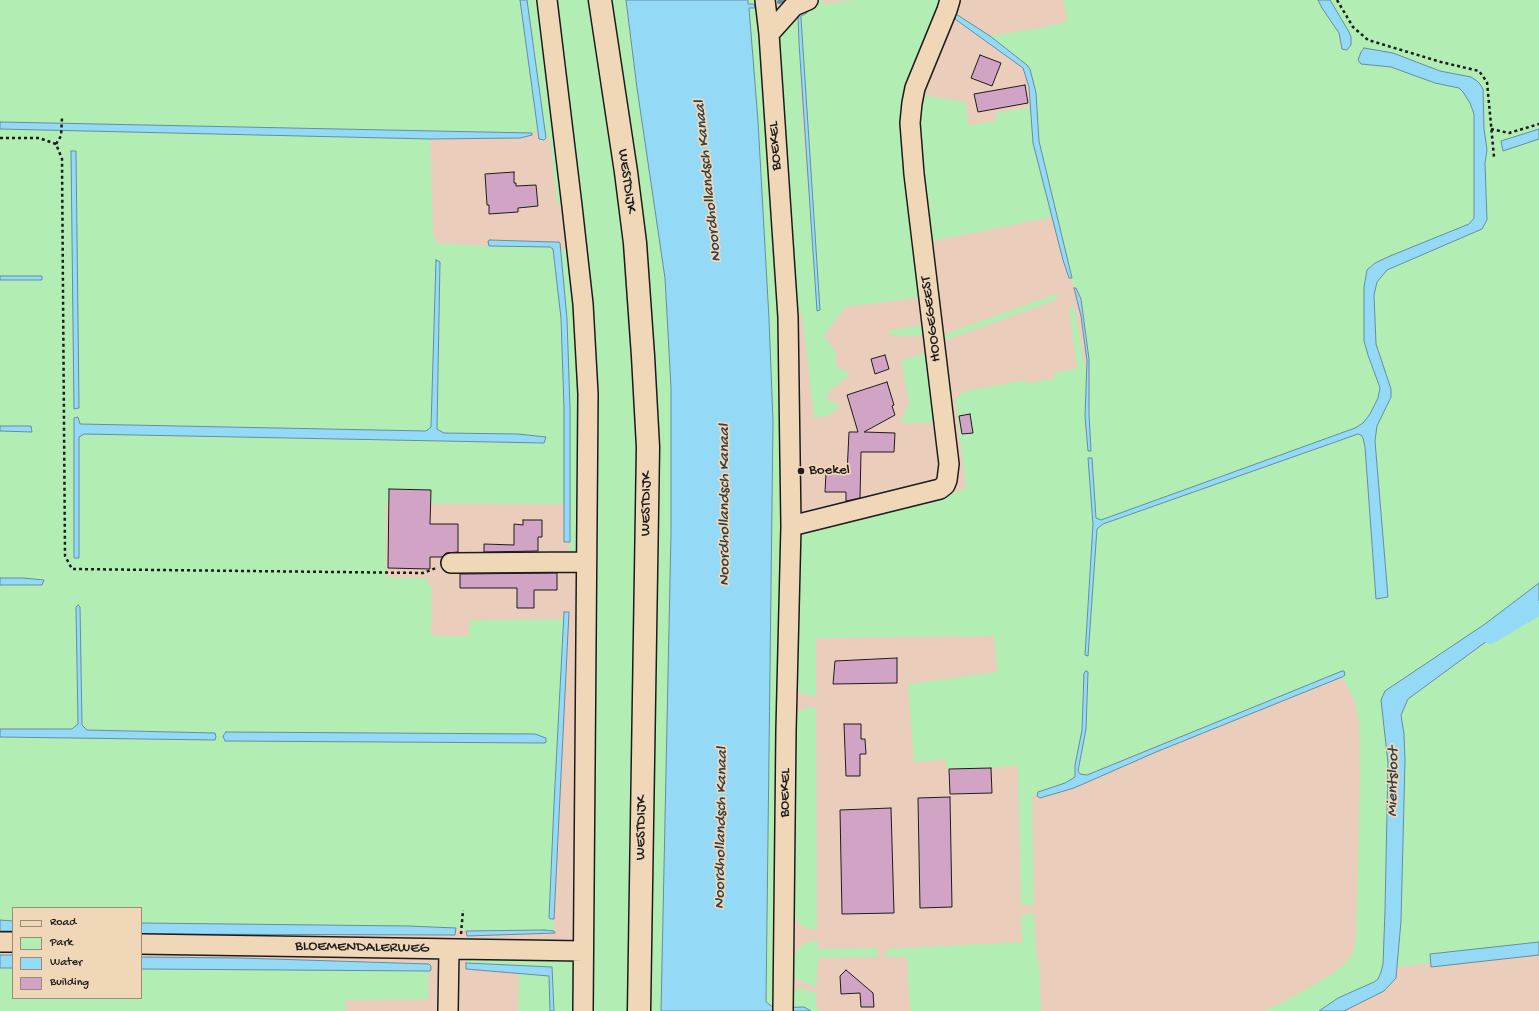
<!DOCTYPE html>
<style>
body{margin:0}
#map{position:relative;width:1539px;height:1011px;overflow:hidden;background:#eacdbb;font-family:"Gochi Hand",sans-serif}
canvas{display:block}
.legend{position:absolute;left:12px;top:907px;width:130px;height:92px;box-sizing:border-box;background:#f0d7b8;border:1px solid #9b8c7a;margin:0;padding:5px 7px;list-style:none;font-size:12px;color:#1c1c1c}
.legend li{display:flex;align-items:center;gap:8px;height:20px}
.legend b{width:20px;border:1px solid #9b8c7a}
</style>
<div id="map">
<canvas width="1539" height="1011"></canvas>
<ul class="legend">
<li><b style="height:5px;background:#f0d7b8"></b>Road</li>
<li><b style="height:11px;background:#b2eeb4"></b>Park</li>
<li><b style="height:11px;background:#94daf6"></b>Water</li>
<li><b style="height:11px;background:#d1a4c6"></b>Building</li>
</ul>
</div>
<script>
const g = document.querySelector('canvas').getContext('2d');
g.lineJoin = 'round';
function paint(path, color) {
  g.fillStyle = color;
  g.fill(path, 'evenodd');
}
function poly(rows) {
  const path = new Path2D();
  for (const r of rows) {
    path.moveTo(r[0], r[1]);
    for (let i = 2; i < r.length; i += 2) path.lineTo(r[i], r[i + 1]);
  }
  return path;
}
function stroke(path, color, width, dash) {
  g.strokeStyle = color;
  g.lineWidth = width;
  g.lineCap = dash ? 'butt' : 'round';
  g.setLineDash(dash || []);
  g.stroke(path);
}
function drawText(font, color, halo, rows, align = 'center') {
  g.font = font + ' "Gochi Hand",sans-serif';
  g.lineWidth = 3.5;
  g.setLineDash([]);
  g.textBaseline = 'middle';
  g.strokeStyle = halo;
  g.fillStyle = color;
  for (const [text, x, y, turn = 0] of rows) {
    g.save();
    g.translate(x, y);
    g.rotate((+turn || 0) * Math.PI / 180);
    g.textAlign = isNaN(turn) ? turn : align;
    if (halo) g.strokeText(text, 0, 0);
    g.fillText(text, 0, 0);
    g.restore();
  }
}
paint(poly([
 [0,0,520,0,538,131,531,133,0,122],
 [527,0,537,0,558,137,563,201,557,205,550,137,546,137],
 [553,0,593,0,624,213,639,378,631,1011,588,1011,592,520],
 [607,0,626,0,637,88,665,278,671,388,671,532,661,1011,646,1011,653,443],
 [748,0,760,0,782,353,781,492,784,497,774,1008,766,1002,766,993,768,737,771,649,773,421,769,319,758,121,748,8,754,8,748,4],
 [811,0,821,0,824,4,855,0,945,0,913,81,922,297,845,307,824,336,836,352,836,366,850,374,827,393,828,401,840,404,832,414,814,418,802,313,794,311,778,30],
 [807,13,801,16,801,18,817,311,802,110,799,43,798,16],
 [1063,0,1318,0,1322,8,1339,33,1341,49,1349,32,1330,0,1539,0,1539,583,1485,624,1385,691,1381,700,1388,763,1385,911,1383,964,1381,972,1378,979,1374,982,1338,998,1319,1011,1265,1011,1296,995,1332,974,1347,962,1353,952,1356,939,1360,780,1359,721,1354,699,1342,677,1344,676,1344,671,1131,756,1087,775,1080,774,1078,771,1086,729,1088,672,1085,672,1082,730,1075,765,1075,777,1065,783,1038,792,1037,795,1032,797,1034,905,1021,905,1018,766,983,768,946,768,945,759,914,762,908,684,997,672,994,636,816,638,816,697,802,694,797,689,793,684,798,534,818,524,819,531,966,489,955,398,960,397,960,392,1026,380,1026,384,1055,378,1054,373,1077,368,1069,308,1074,306,1086,372,1085,429,1088,451,1090,379,1089,359,1084,315,1081,299,1077,288,1074,288,1039,141,1036,93,1027,65,990,36,1045,27,1068,21],
 [1393,53,1440,71,1471,77,1483,89,1484,129,1487,150,1485,163,1487,220,1482,229,1387,270,1377,282,1374,295,1376,344,1391,397,1377,426,1375,441,1388,597,1376,599,1365,447,1363,438,1361,435,1358,434,1103,524,1097,529,1088,655,1085,655,1093,524,1088,459,1092,458,1096,518,1101,520,1355,428,1363,423,1370,414,1378,398,1380,388,1368,355,1364,341,1365,276,1367,271,1375,263,1390,256,1469,224,1474,218,1474,114,1470,103,1459,88,1435,83,1391,67,1361,64],
 [923,95,966,102,968,125,996,121,995,113,1031,107,1033,143,1052,217,928,242,917,98],
 [0,129,430,139,433,233,436,243,489,246,550,247,553,249,561,318,564,408,564,504,386,503,386,577,425,578,432,588,431,636,469,636,470,620,564,619,554,804,549,918,554,919,554,931,466,930,456,928,409,926,141,923,141,908,13,908,13,921,0,920,0,737,215,740,216,737,215,733,87,730,82,725,80,607,78,605,76,607,78,724,72,729,0,728,0,585,42,585,43,580,0,578,0,431,32,431,31,426,0,426,0,280,42,280,41,276,0,276],
 [436,261,440,262,437,429,444,433,518,434,512,443,84,434,79,436,74,558,74,418,78,417,80,424,426,431,431,427],
 [226,732,535,734,546,738,546,742,545,743,225,741,223,736],
 [572,249,581,340,582,552,570,558,570,408,560,250],
 [1056,294,1058,299,943,341,942,335],
 [926,324,928,336,889,335,889,331],
 [929,351,940,422,900,423,909,403,901,361],
 [1539,607,1539,942,1431,954,1431,963,1397,967,1401,921,1405,760,1404,734,1401,715,1408,699,1517,619],
 [809,707,816,708,817,928,810,929,802,926,795,918,795,876,792,854,795,714,799,711],
 [1021,914,1034,914,1036,952,1039,965,1041,1011,910,1011,907,957,886,957,886,949,1022,942],
 [818,940,818,949,878,948,878,957,818,958,816,987,794,978,792,976,790,961,794,961,795,952,805,943],
 [470,955,575,957,575,1011,554,1011,552,967,466,963],
 [0,968,13,968,13,998,141,998,141,969,429,971,428,999,346,1000,345,1011,0,1011],
 [519,973,549,976,550,1011,518,1011],
 [801,988,816,993,816,1008,821,1011,811,1011,804,1007,789,1007,792,990]
]), '#b2eeb4');
const water = poly([
 [520,0,527,0,546,138,544,140,539,139,520,0],
 [626,0,748,0,748,4,754,4,755,8,749,8,758,121,769,319,773,421,766,1002,774,1008,804,1007,811,1011,661,1011,671,532,671,388,665,278,637,88,626,0],
 [1318,0,1330,0,1349,32,1351,37,1351,45,1347,50,1342,49,1339,33,1322,8,1318,0],
 [807,11,807,13,801,16,801,18,820,310,817,311,799,43,798,16,803,12,807,11],
 [956,14,990,36,1027,65,1030,69,1036,93,1039,141,1072,278,1069,278,1063,260,1033,143,1029,87,1023,68,955,19,956,14],
 [1364,48,1393,53,1440,71,1471,77,1477,81,1480,84,1483,89,1484,129,1487,150,1485,163,1487,220,1482,229,1387,270,1377,282,1374,295,1376,344,1391,389,1391,397,1377,426,1375,441,1388,597,1376,599,1365,447,1363,438,1361,435,1358,434,1103,524,1097,529,1088,656,1085,655,1093,524,1088,458,1092,458,1096,518,1101,520,1355,428,1363,423,1370,414,1378,398,1380,388,1368,355,1364,341,1364,287,1367,270,1375,263,1390,256,1469,224,1474,218,1474,114,1470,103,1463,92,1459,88,1435,83,1391,67,1361,64,1358,60,1361,52,1364,48],
 [0,122,532,133,532,135,520,138,430,139,0,129,0,122],
 [1539,129,1539,139,1503,151,1501,141,1539,129],
 [71,151,76,151,79,408,74,409,71,151],
 [490,240,554,242,559,242,560,243,567,319,570,408,570,542,564,542,564,408,561,318,553,249,550,247,489,246,488,241,490,240],
 [436,260,440,262,437,429,444,433,518,434,546,437,544,443,84,434,79,437,79,558,74,558,74,418,78,417,80,424,426,431,431,427,436,260],
 [0,276,42,276,42,280,0,280,0,276],
 [1074,288,1076,288,1081,299,1089,359,1089,414,1091,451,1088,451,1085,416,1087,361,1081,316,1074,288],
 [0,426,31,426,32,432,0,431,0,426],
 [0,578,23,578,44,580,42,585,0,585,0,578],
 [1539,583,1539,607,1517,619,1408,699,1401,715,1404,734,1405,760,1401,921,1396,978,1384,991,1344,1011,1319,1011,1338,998,1374,982,1378,979,1381,972,1383,964,1385,911,1388,763,1381,700,1385,691,1485,624,1539,583],
 [78,605,80,607,82,725,87,730,215,733,216,737,215,740,0,737,0,729,72,729,78,724,76,607,78,605],
 [564,612,569,612,554,919,551,919,549,918,554,804,564,612],
 [1086,671,1088,672,1086,729,1078,771,1080,774,1087,775,1342,671,1344,671,1345,675,1342,677,1156,752,1074,788,1040,798,1037,796,1038,792,1065,783,1075,777,1075,765,1082,730,1084,673,1086,671],
 [226,732,535,734,546,738,546,742,545,743,225,741,223,736,226,732],
 [0,920,13,921,13,931,0,931,0,920],
 [141,923,409,926,456,928,455,935,141,934,141,923],
 [544,930,554,931,555,933,467,936,466,931,544,930],
 [1539,942,1539,955,1431,967,1430,954,1539,942],
 [0,955,13,955,13,968,0,968,0,955],
 [141,957,240,958,429,964,431,966,431,970,429,971,141,969,141,957],
 [466,963,552,967,554,1011,550,1011,549,976,466,969,466,963]
]);
paint(water, '#94daf6');
stroke(water, '#648e9f', 1);
stroke(poly([
 [779,2,785,0]
]), '#648e9f', 4);
stroke(poly([
 [1490,637,1539,608]
]), '#94daf6', 14);
const building = poly([
 [980,55,1001,63,992,86,971,78,980,55],
 [1025,85,1028,103,978,112,974,94,1025,85],
 [514,172,514,183,516,183,516,186,536,185,538,206,518,208,518,212,489,214,489,205,487,205,485,174,514,172],
 [885,355,889,369,875,374,871,359,885,355],
 [887,382,894,405,892,406,895,415,864,432,895,433,894,452,861,452,860,498,846,501,846,492,825,492,826,473,847,474,849,432,858,432,847,395,887,382],
 [970,414,973,433,962,434,959,416,970,414],
 [389,489,431,490,430,524,458,524,458,552,446,553,442,557,430,557,430,569,388,568,389,489],
 [523,520,542,520,542,537,538,537,538,551,484,552,484,544,514,545,514,524,523,525,523,520],
 [557,573,557,590,534,590,534,608,517,608,517,588,460,588,460,574,557,573],
 [897,658,897,683,833,684,835,661,897,658],
 [844,724,861,724,861,739,865,739,866,754,860,754,860,776,846,776,844,724],
 [991,768,992,793,950,794,949,769,991,768],
 [950,797,952,907,920,908,918,798,950,797],
 [891,808,894,913,842,914,840,810,891,808],
 [846,970,873,993,874,1007,861,1007,860,993,841,994,840,976,846,970]
]);
paint(building, '#d1a4c6');
stroke(building, '#1c1c1c', 1);
const minor = poly([
 [547,0,572,206,583,304,588,394,583,1011],
 [765,0,769,34,788,317,791,526,786,730,783,1011],
 [769,34,794,6,808,0],
 [791,526,940,489,945,485,947,480,949,464,914,174,910,123,912,103,915,88,947,10,950,0],
 [451,563,586,562],
 [0,942,13,942],
 [141,944,583,951],
 [448,1011,449,949]
]);
const major = poly([
 [600,0,626,172,635,243,643,356,648,447,639,1011]
]);
stroke(minor, '#1c1c1c', 22);
stroke(major, '#1c1c1c', 25);
stroke(poly([
 [1337,0,1353,27,1368,40,1441,62,1479,71,1487,82,1494,157],
 [1491,129,1509,133,1539,124],
 [0,138,39,138,56,144,62,159,65,556,72,569,423,573,436,568],
 [56,144,61,136,62,118],
 [461,934,463,910]
]), '#1c1c1c', 2.5, [3, 3]);
stroke(minor, '#f0d7b8', 19);
stroke(major, '#f0d7b8', 22);
for (const [x, y, r, color] of [
 [801,471,4,"#1c1c1c"]
]) {
  const dot = new Path2D();
  dot.arc(x, y, r, 0, 2 * Math.PI);
  g.fillStyle = color;
  g.fill(dot);
  stroke(dot, '#f0d7b8', 1.5);
}
drawText('15px', '#1c1c1c', '#f0d7b8', [
 ["BOEKEL",776,146,-94],
 ["WESTDIJK",626,181,82],
 ["HOOGEGEEST",932,319,-97],
 ["WESTDIJK",647,504,-89],
 ["BOEKEL",786,793,-89],
 ["WESTDIJK",642,828,-89],
 ["BLOEMENDALERWEG",362,948,1]
]);
drawText('15px', '#1c1c1c', '#f0d7b8', [
 ["Boekel",809,471]
], 'left');
drawText('italic 16px', '#344248', '#f0d7b8', [
 ["Noordhollandsch Kanaal",709,181,-96],
 ["Noordhollandsch Kanaal",726,505,-90],
 ["Mientsloot",1394,782,-89],
 ["Noordhollandsch Kanaal",722,828,-89]
]);
</script>
